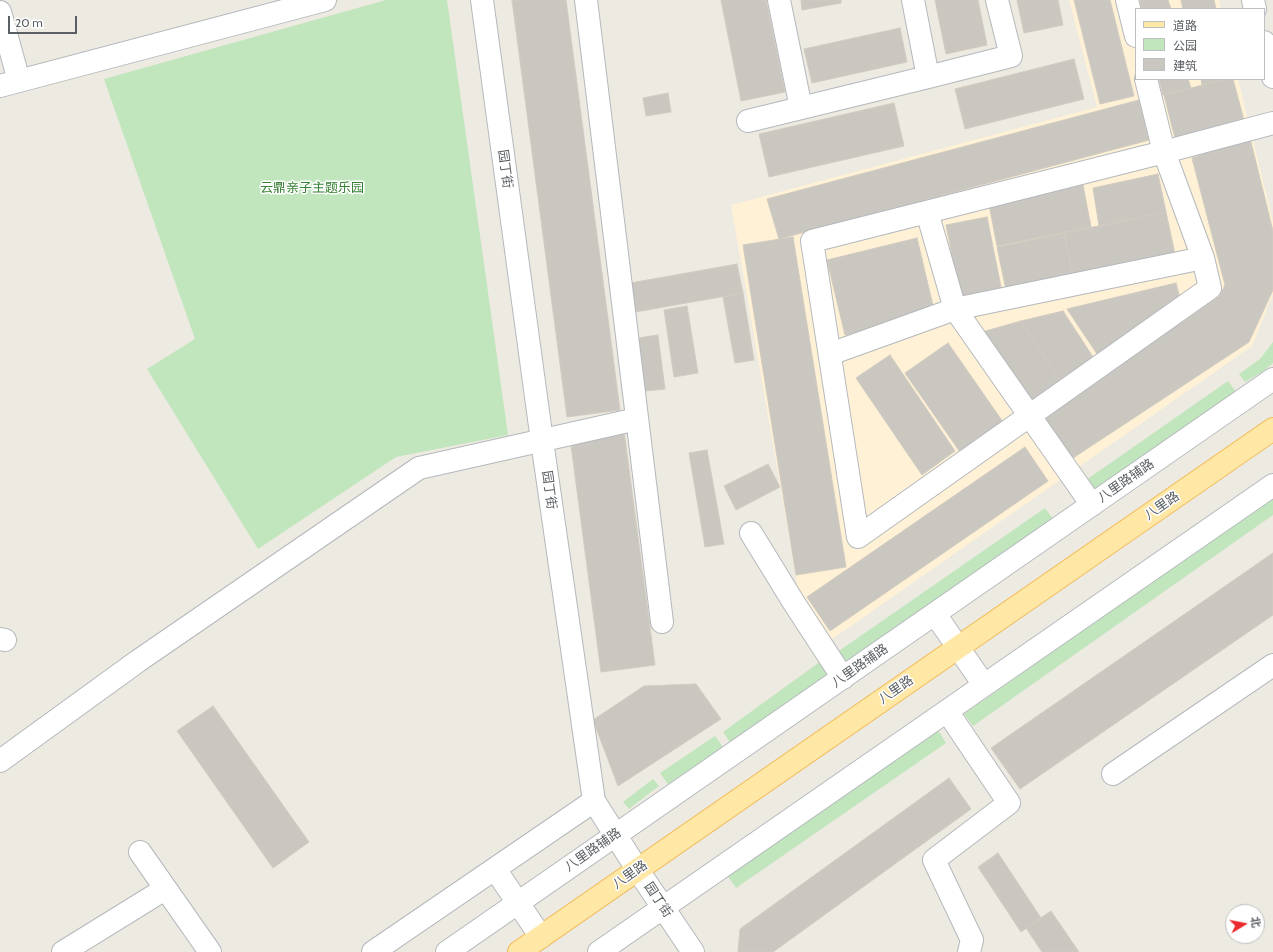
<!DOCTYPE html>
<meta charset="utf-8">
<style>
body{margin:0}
#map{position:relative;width:1273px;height:952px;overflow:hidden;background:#edeae1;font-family:Cabin,"Noto Sans SC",sans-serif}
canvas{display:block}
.legend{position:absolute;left:1135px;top:8px;width:130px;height:72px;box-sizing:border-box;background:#fff;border:1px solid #bdbfc1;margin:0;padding:5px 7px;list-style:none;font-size:12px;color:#5a5f63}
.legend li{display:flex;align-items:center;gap:8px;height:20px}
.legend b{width:20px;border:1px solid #bdbfc1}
.north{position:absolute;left:1225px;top:904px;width:40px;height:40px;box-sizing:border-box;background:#fff;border:1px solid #bdbfc1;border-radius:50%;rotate:80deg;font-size:11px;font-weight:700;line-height:16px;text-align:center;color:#5a5f63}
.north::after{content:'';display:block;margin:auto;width:14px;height:18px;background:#ea2a2d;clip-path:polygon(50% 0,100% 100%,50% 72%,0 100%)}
.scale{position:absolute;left:8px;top:16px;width:69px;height:18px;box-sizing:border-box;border:2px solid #5a5f63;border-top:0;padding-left:5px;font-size:12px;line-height:14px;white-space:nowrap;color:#5a5f63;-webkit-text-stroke:3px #fff;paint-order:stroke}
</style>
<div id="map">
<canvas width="1273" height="952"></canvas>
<ul class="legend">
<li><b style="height:5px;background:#ffe8a5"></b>道路</li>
<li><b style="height:11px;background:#c1e5bd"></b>公园</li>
<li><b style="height:11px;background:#cac7c1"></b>建筑</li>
</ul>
<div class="north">北</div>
<div class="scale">20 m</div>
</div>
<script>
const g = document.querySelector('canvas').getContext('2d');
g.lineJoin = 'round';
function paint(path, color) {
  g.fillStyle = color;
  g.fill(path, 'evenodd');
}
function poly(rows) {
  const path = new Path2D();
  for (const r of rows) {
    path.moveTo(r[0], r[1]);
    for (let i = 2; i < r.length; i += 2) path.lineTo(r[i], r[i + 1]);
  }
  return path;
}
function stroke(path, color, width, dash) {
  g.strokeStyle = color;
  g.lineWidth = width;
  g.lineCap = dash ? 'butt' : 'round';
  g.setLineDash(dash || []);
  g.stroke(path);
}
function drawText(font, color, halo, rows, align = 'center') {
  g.font = font + ' Cabin,"Noto Sans SC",sans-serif';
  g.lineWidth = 3;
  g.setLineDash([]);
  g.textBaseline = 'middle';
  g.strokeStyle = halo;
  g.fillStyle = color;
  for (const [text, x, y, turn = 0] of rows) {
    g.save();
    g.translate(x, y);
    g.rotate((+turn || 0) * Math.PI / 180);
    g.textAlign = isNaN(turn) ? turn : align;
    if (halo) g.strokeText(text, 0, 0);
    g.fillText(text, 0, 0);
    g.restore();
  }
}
paint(poly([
 [1069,0,1219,0,1221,9,1136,9,1136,79,1238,79,1273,222,1273,294,1252,346,828,642,802,614,783,501,731,205,1097,107]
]), '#fef1d6');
paint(poly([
 [386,0,447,0,508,435,396,457,258,549,147,369,195,339,104,79],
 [1273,342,1273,363,1262,372,1245,382,1239,374,1260,359],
 [1228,381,1237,393,1088,498,1079,485],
 [1273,497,1273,515,973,726,964,714],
 [1045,508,1054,520,844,665,836,653],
 [821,661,830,673,731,744,723,732],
 [936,727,946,743,736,888,725,872],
 [715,736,723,747,668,784,660,773],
 [653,779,659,786,629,809,623,802]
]), '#c1e5bd');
const building = poly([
 [512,0,566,0,620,410,567,417,512,0],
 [721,0,766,0,785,92,741,101,721,0],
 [801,0,841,0,841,3,802,10,801,0],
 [935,0,978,0,987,45,946,54,935,0],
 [1017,0,1058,0,1063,25,1024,33,1017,0],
 [1074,0,1110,0,1134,96,1100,104,1074,0],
 [1140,0,1168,0,1171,9,1142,9,1140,0],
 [1181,0,1214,0,1216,9,1183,9,1181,0],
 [900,28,907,62,812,83,804,49,900,28],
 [1074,59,1084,99,965,129,955,89,1074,59],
 [1159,79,1188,79,1191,88,1163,95,1159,79],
 [1201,79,1226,79,1202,85,1201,79],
 [1226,79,1233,79,1244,120,1175,138,1164,95,1226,79],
 [668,93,671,112,646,116,643,98,668,93],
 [1139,100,1149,140,779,239,767,199,1139,100],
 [894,103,904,146,769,177,759,134,894,103],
 [1250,138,1273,231,1273,290,1249,342,1070,460,1042,419,1220,296,1225,285,1192,158,1250,138],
 [1158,174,1166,212,1099,226,1093,188,1158,174],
 [1083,185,1091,227,997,246,989,204,1083,185],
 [1166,212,1175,254,1073,276,1064,233,1166,212],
 [987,217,1003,297,962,305,946,225,987,217],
 [1064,233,1073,276,1006,290,997,247,1064,233],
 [793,237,846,567,796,575,743,245,793,237],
 [917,238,935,314,845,335,827,260,917,238],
 [737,264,743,293,630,313,625,284,737,264],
 [1176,283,1181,302,1099,357,1067,309,1176,283],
 [743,293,754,360,735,363,723,297,743,293],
 [687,306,698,373,674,377,664,310,687,306],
 [1063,311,1095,360,1062,383,1021,321,1063,311],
 [1021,321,1062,383,1030,404,982,332,1021,321],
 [658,335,665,389,645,391,638,338,658,335],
 [948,343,1003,422,960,452,905,373,948,343],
 [890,355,955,451,922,475,856,378,890,355],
 [624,431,655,665,601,672,570,438,624,431],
 [1025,447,1048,481,830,631,807,597,1025,447],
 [707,450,724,544,705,547,689,453,707,450],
 [768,464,780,487,736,510,724,486,768,464],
 [1273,553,1273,615,1020,789,991,748,1273,553],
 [696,684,721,719,618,786,593,720,644,686,696,684],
 [213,706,309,842,273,868,177,731,213,706],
 [949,778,971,809,773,952,738,952,740,929,949,778],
 [998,853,1041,918,1021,932,978,867,998,853],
 [1051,911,1079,952,1042,952,1026,928,1051,911]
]);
paint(building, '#cac7c1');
stroke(building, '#d2cbc0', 1);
const minor = poly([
 [482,0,542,441,594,801,637,869,693,952],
 [586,0,662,622],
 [779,0,801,108],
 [1127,0,1136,36],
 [1253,0,1255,9],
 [0,12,19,81],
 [1264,42,1273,77],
 [928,77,1011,56,997,0],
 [1146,79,1164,152,1203,258,1210,288,858,537,812,241,1164,152,1273,123],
 [0,86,325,0],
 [748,121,928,77,913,0],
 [927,212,955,309,1092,505],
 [830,354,955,309,1203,258],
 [751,533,794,603,843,678],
 [935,614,984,685],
 [0,639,5,640],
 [947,711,1009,803,934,860,972,940,969,952],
 [0,761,138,661,419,468,637,419],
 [1113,774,1273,665],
 [140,852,210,952],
 [495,869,541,937],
 [63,952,165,889],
 [373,952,594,801],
 [447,952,1273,379],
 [599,952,1273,485]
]);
const major = poly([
 [519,952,1273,429]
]);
stroke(minor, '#b4b8bc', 24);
stroke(major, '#f2b855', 24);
stroke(minor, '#fff', 22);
stroke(major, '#ffe8a5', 22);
drawText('13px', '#5a5f63', '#fff', [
 ["园丁街",505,169,82],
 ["八里路辅路",1126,481,-35],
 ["园丁街",549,490,82],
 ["八里路",1162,506,-35],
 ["八里路辅路",860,666,-35],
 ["八里路",896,690,-35],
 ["八里路辅路",593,850,-35],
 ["八里路",630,875,-35],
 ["园丁街",658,900,56]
]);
drawText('13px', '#368133', '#fff', [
 ["云鼎亲子主题乐园",312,188]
]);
</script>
